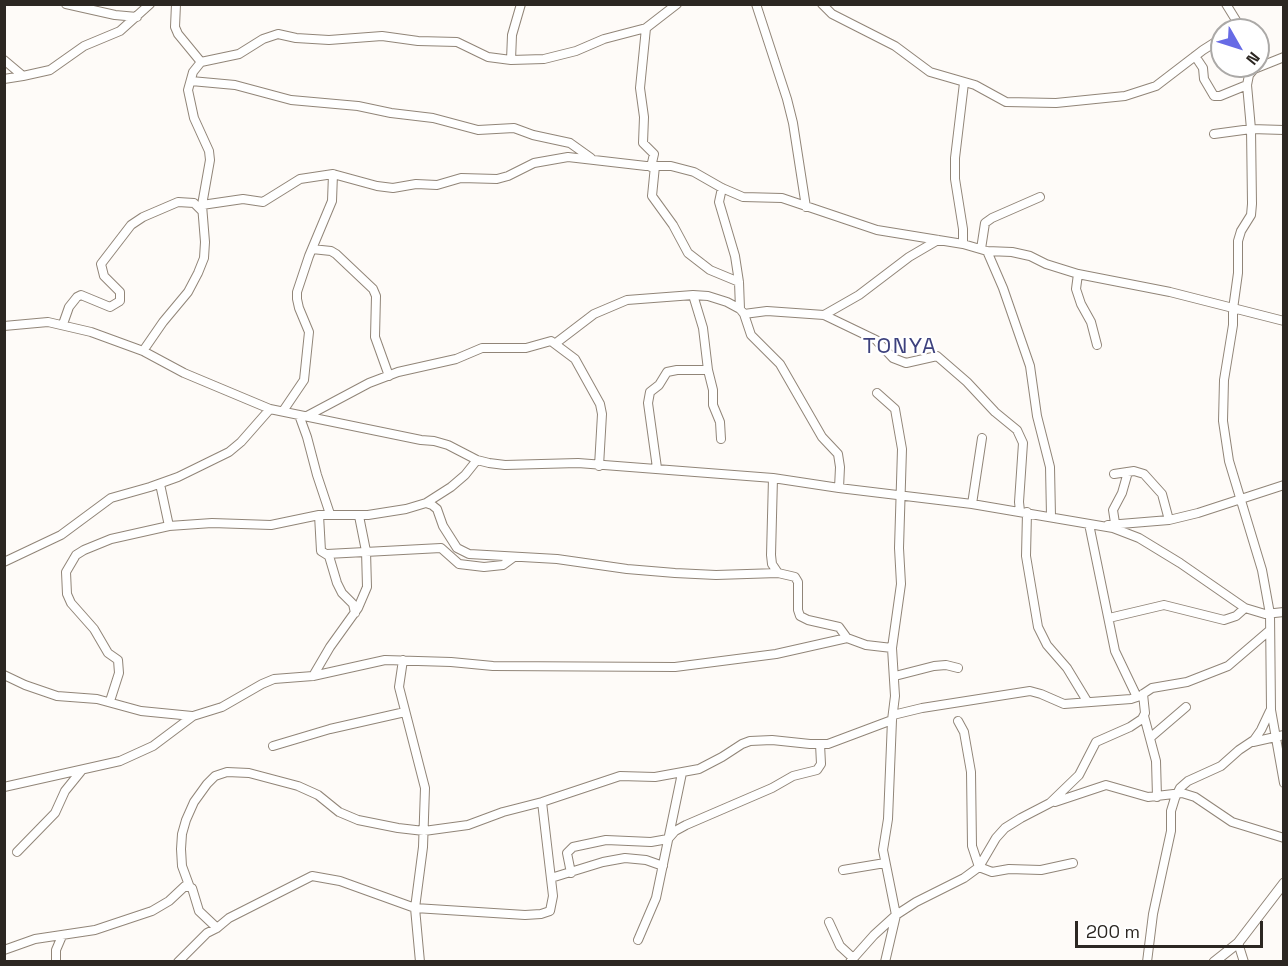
<!DOCTYPE html>
<style>
body{margin:0}
#map{position:relative;width:1288px;height:966px;overflow:hidden;background:#fefbf8;font-family:"Space Grotesk",sans-serif}
canvas{display:block}
.frame{position:absolute;inset:0;border:6px solid #2c2722;pointer-events:none}
.north{position:absolute;left:1210px;top:18px;width:60px;height:60px;box-sizing:border-box;background:#fff;border:2px solid #aba9a7;border-radius:50%;rotate:129deg;font-size:16px;font-weight:700;line-height:24px;text-align:center;color:#2c2722}
.north::after{content:'';display:block;margin:auto;width:21px;height:27px;background:#676be5;clip-path:polygon(50% 0,100% 100%,50% 72%,0 100%)}
.scale{position:absolute;left:1075px;top:921px;width:188px;height:27px;box-sizing:border-box;border:3px solid #2c2722;border-top:0;padding-left:8px;font-size:18px;line-height:21px;white-space:nowrap;color:#2c2722;-webkit-text-stroke:4px #fff;paint-order:stroke}
</style>
<div id="map">
<canvas width="1288" height="966"></canvas>
<div class="frame"></div>
<div class="north">N</div>
<div class="scale">200 m</div>
</div>
<script>
const g = document.querySelector('canvas').getContext('2d');
g.lineJoin = 'round';
function poly(rows) {
  const path = new Path2D();
  for (const r of rows) {
    path.moveTo(r[0], r[1]);
    for (let i = 2; i < r.length; i += 2) path.lineTo(r[i], r[i + 1]);
  }
  return path;
}
function stroke(path, color, width, dash) {
  g.strokeStyle = color;
  g.lineWidth = width;
  g.lineCap = dash ? 'butt' : 'round';
  g.setLineDash(dash || []);
  g.stroke(path);
}
function drawText(font, color, halo, rows, align = 'center') {
  g.font = font + ' "Space Grotesk",sans-serif';
  g.lineWidth = 4.5;
  g.setLineDash([]);
  g.textBaseline = 'middle';
  g.strokeStyle = halo;
  g.fillStyle = color;
  for (const [text, x, y, turn = 0] of rows) {
    g.save();
    g.translate(x, y);
    g.rotate((+turn || 0) * Math.PI / 180);
    g.textAlign = isNaN(turn) ? turn : align;
    if (halo) g.strokeText(text, 0, 0);
    g.fillText(text, 0, 0);
    g.restore();
  }
}
const minor = poly([
 [66,4,115,15,137,17],
 [176,4,175,27,178,34,201,62],
 [756,4,787,99,793,123,806,207],
 [822,4,832,14,895,46,930,72,975,85,1006,102,1056,103,1125,96,1156,86,1203,50,1222,38],
 [1226,4,1242,30],
 [646,28,640,88,644,117,643,143,654,154,651,167],
 [1195,56,1203,68,1204,79,1214,96,1220,96,1247,85],
 [4,60,23,76,50,70,84,46,120,31,150,4],
 [511,60,512,35,521,4],
 [1253,66,1254,69,1249,75,1247,85,1251,129,1252,204,1251,215,1241,231,1238,241,1238,273,1233,309,1233,325,1224,380,1223,421,1229,461,1262,570,1270,614,1271,710,1284,783],
 [1254,69,1284,57],
 [4,79,23,76],
 [191,81,235,85,291,100,358,106,391,113,433,118,478,130,514,128,533,135,570,143,591,158],
 [1214,134,1251,129,1284,130],
 [655,166,652,196,673,225,688,253,710,270,739,282],
 [722,188,719,202,735,256,739,282,740,309],
 [202,205,243,199,263,202,300,179,333,174,377,186,393,188,416,184,437,185,461,178,497,179,508,176,534,163,568,157,646,166,671,166,694,172,722,188,743,197,782,198,877,230,963,244,987,251,1012,252,1030,256,1046,264,1078,274,1170,292,1284,321],
 [963,244,963,229,955,179,955,158,964,83],
 [312,249,331,251,336,254,373,289,376,296,375,337,389,376],
 [981,249,985,223,992,218,1040,197],
 [987,251,1003,288,1030,366,1037,416,1050,467,1051,516],
 [1078,274,1076,289,1081,304,1091,322,1097,345],
 [693,295,703,328,708,370,713,390,713,405,720,422,721,439],
 [744,314,767,311,824,315,876,340,893,358,906,363,937,356,967,382,995,412,1017,430,1023,443,1019,502,1020,511],
 [824,315,859,295,909,257,938,240],
 [63,324,69,307,77,297,81,295,110,307,120,301,120,292,104,276,101,264,131,225,143,217,178,202,194,203,202,211],
 [4,326,48,322,91,332,143,351,184,373,270,409,421,440,434,441,448,445,477,460,489,463,505,465,578,463,773,478,839,488,972,504,1113,528,1139,538,1180,563,1245,608,1265,614,1284,612],
 [556,343,594,314,627,300,693,295,708,296,727,302,740,309,744,314,751,335,780,364,822,437,838,454,840,467,839,488],
 [143,351,163,322,188,292,198,273,204,258,205,242,202,205,210,160,209,151,194,118,188,90,193,72,201,62,239,54,263,39,278,34,296,38,329,40,382,36,418,41,457,42,488,57,511,60,544,59,576,51,604,39,646,28,677,4],
 [877,393,895,409,902,449,899,548,901,584,892,648,895,696,892,720,888,819,883,850,896,915,885,962],
 [283,411,304,380,309,332,299,308,297,299,297,292,309,256,332,201,333,174],
 [299,415,307,437,317,475,330,514],
 [307,416,369,383,398,372,456,359,482,348,526,348,551,341,575,359,600,404,602,414,599,466],
 [657,468,648,403,650,392,659,385,667,372,677,370,708,370],
 [1114,474,1134,471,1144,474,1162,494,1169,520],
 [773,478,771,555,772,564,778,573],
 [160,484,169,526],
 [426,503,432,505,437,509,443,526,457,548,469,554,557,559,627,569,675,573,716,575,778,573,791,576,795,577,798,582,798,610,800,616,808,620,839,627,847,638],
 [972,504,982,438],
 [1027,512,1026,556,1038,627,1047,645,1067,668,1087,701],
 [319,515,321,551,329,556,337,583,342,593,353,604,355,613],
 [1115,523,1113,510,1122,493,1128,472],
 [1089,524,1115,651,1137,697],
 [1108,525,1169,520,1198,513,1284,485],
 [327,554,441,548,459,564,484,567,503,565,514,557],
 [4,562,61,535,111,498,150,487,178,477,229,452,241,442,270,409],
 [1109,618,1164,605,1224,620,1236,616,1245,608],
 [403,660,399,687,425,788,423,847,415,908,420,962],
 [4,675,25,685,57,696,97,699,141,711,192,716],
 [313,676,330,647,358,608,367,587,366,551,359,516],
 [895,676,934,666,946,665,958,668],
 [110,701,119,673,118,660,108,653,94,629,71,603,67,594,66,572,76,555,84,550,111,539,169,526,212,523,271,525,319,515,368,515,406,509,426,503,451,487,465,475,477,460],
 [893,715,922,708,1030,691,1041,694,1064,704,1131,699,1140,696,1152,688,1187,682,1228,666,1270,630],
 [1144,716,1156,761,1157,797],
 [958,721,964,732,971,772,972,846,979,867,992,872,1009,869,1041,870,1073,863],
 [1151,737,1186,707],
 [1253,742,1284,735],
 [273,746,330,729,405,712],
 [4,787,120,761,153,746,193,716,222,707,262,684,274,679,313,676,385,660,451,662,493,666,675,667,776,654,847,638,866,645,892,648],
 [1055,802,1106,785,1148,797,1182,793,1195,797,1232,822,1284,838],
 [17,852,55,813,65,791,82,770],
 [843,870,885,863],
 [571,873,567,853,573,847,606,840,651,842,668,839,675,831,686,825,772,788,793,776,817,770,821,764,820,744],
 [551,878,603,862,625,858,646,860,663,866],
 [189,885,182,866,181,849,182,834,186,820,194,802,207,784,215,776,227,772,249,773,298,786,318,795,339,812,358,820,398,828,424,831,468,825,503,812,542,802,620,776,655,777,699,769,722,757,742,744,750,741,772,740,810,744,828,744,892,720],
 [829,922,840,946,853,958],
 [638,940,656,898,682,773],
 [1238,943,1244,962],
 [4,950,35,939,95,930,152,911,169,901,185,886,192,888,199,911,217,928],
 [56,962,56,950,62,936],
 [178,962,207,933,217,928,229,918,312,876,340,881,415,908,525,915,541,914,550,911,553,896,542,802],
 [850,962,874,935,896,915,916,902,964,878,979,867,996,838,1005,828,1021,818,1050,803,1079,775,1096,742,1130,727,1142,719,1145,713,1143,694],
 [1147,962,1153,914,1171,831,1171,811,1175,798,1180,788,1188,781,1221,766,1239,750,1254,740,1261,730,1270,711]
]);
const tertiary = poly([
 [1214,962,1238,943,1284,883]
]);
stroke(minor, '#918578', 10);
stroke(tertiary, '#918578', 11);
stroke(minor, '#fff', 8);
stroke(tertiary, '#fff', 9);
g.letterSpacing = '1.5px';
drawText('22px', '#3d417d', '#fff', [
 ["TONYA",900,347]
]);
g.letterSpacing = '0px';
</script>
